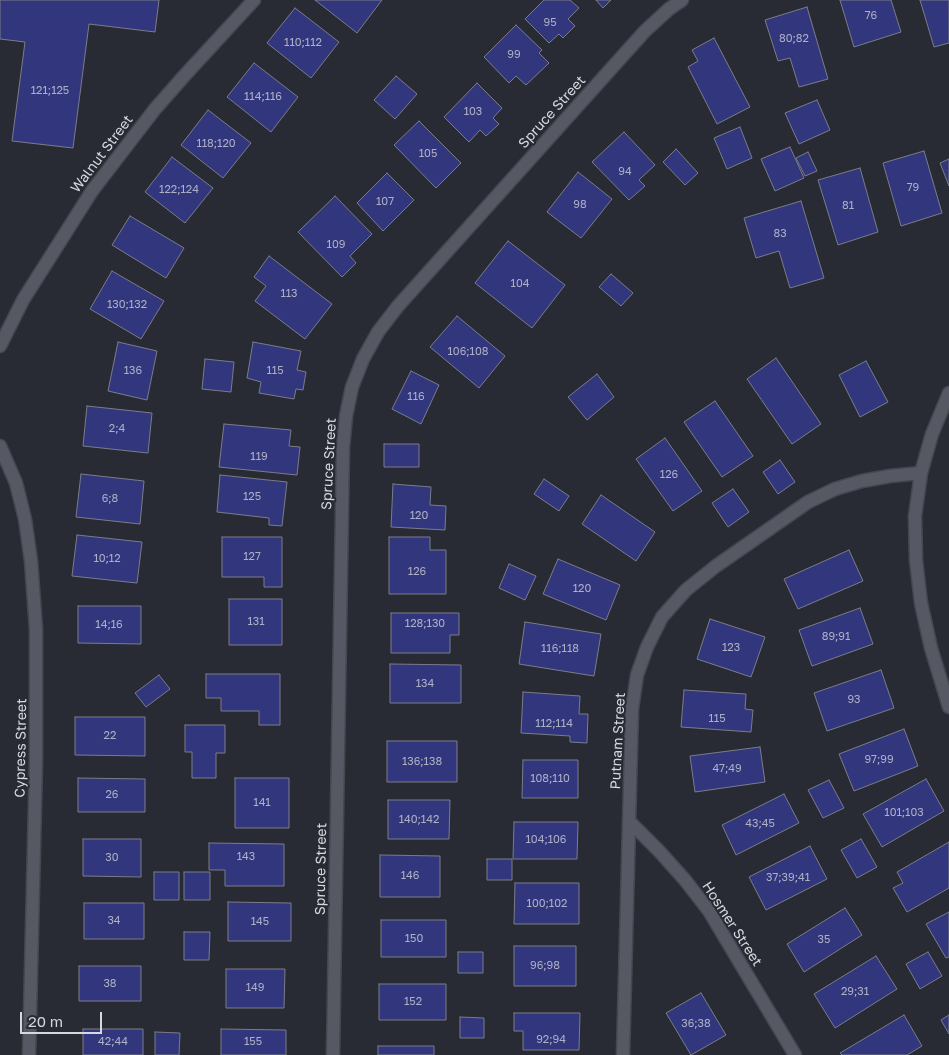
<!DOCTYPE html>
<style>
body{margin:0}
#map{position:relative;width:949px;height:1055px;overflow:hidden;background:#292b34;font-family:"Golos Text",sans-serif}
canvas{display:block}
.scale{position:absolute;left:20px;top:1012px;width:82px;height:22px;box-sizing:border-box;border:2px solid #d7d8de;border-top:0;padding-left:6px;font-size:15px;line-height:18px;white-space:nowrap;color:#d7d8de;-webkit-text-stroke:4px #292b34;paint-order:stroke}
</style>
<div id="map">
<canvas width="949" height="1055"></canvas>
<div class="scale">20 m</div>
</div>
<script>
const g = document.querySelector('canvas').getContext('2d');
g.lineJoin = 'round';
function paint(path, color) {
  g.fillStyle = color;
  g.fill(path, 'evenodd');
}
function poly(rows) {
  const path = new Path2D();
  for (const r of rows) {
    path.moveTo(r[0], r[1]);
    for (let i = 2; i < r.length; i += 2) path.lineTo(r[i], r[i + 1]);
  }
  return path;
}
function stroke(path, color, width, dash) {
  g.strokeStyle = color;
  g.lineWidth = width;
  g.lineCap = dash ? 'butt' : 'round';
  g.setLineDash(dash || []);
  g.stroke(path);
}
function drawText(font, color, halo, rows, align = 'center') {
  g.font = font + ' "Golos Text",sans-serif';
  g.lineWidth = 4;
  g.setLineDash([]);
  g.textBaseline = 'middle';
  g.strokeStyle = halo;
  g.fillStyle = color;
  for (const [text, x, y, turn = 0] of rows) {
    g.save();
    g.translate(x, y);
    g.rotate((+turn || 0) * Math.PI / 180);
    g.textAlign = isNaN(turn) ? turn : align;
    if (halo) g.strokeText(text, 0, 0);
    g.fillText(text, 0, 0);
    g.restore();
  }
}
const building = poly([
 [0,0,159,0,155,32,89,24,73,148,12,141,25,42,0,39,0,0],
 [315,0,382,0,357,33,315,0],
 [544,0,570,0,579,8,568,19,575,26,563,38,559,34,549,43,525,19,544,0],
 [596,0,611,0,603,8,596,0],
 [840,0,891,0,901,32,854,47,840,0],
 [920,0,949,0,949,43,934,47,920,0],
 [807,7,828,79,799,87,790,58,778,61,765,20,807,7],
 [295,8,339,42,311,78,267,43,295,8],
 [516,25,542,50,539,53,549,63,526,85,516,76,509,83,484,57,516,25],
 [714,38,750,107,717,124,688,67,698,61,692,50,714,38],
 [254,63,298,97,271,132,227,97,254,63],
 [396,76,417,94,395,119,374,100,396,76],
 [477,83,502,108,493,118,499,124,486,136,480,130,469,142,444,117,477,83],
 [817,100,830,130,799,144,785,113,817,100],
 [208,110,251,143,223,178,181,145,208,110],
 [419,121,461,163,436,188,394,145,419,121],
 [740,127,752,158,727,169,714,138,740,127],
 [624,132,655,165,639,180,645,186,629,200,592,162,624,132],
 [790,147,804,178,775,191,761,159,790,147],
 [676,149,698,173,685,185,663,162,676,149],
 [924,151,942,213,901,226,883,163,924,151],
 [808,152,817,171,805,176,796,158,808,152],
 [172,157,213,188,185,223,145,192,172,157],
 [949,159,949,186,940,163,949,159],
 [860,168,878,232,838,245,818,180,860,168],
 [578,172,612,199,581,238,547,212,578,172],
 [387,173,414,200,383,231,357,203,387,173],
 [335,196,372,234,350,256,356,263,342,277,298,232,335,196],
 [801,201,824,278,790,288,779,251,756,258,744,218,801,201],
 [130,216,184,248,166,278,112,245,130,216],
 [508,241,565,285,532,328,475,283,508,241],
 [269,256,332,304,305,339,255,301,266,286,254,277,269,256],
 [112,271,164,301,141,339,90,309,112,271],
 [611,274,633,293,621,306,599,287,611,274],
 [457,316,505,356,479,388,430,347,457,316],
 [118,342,157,351,147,400,108,391,118,342],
 [253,342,301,351,297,370,306,372,303,390,296,389,294,399,259,393,261,382,247,378,253,342],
 [776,358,821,424,792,444,747,379,776,358],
 [205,359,234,362,231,392,202,389,205,359],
 [866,361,888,402,860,417,839,375,866,361],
 [411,371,439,385,421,424,392,409,411,371],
 [597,374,614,397,587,420,568,397,597,374],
 [715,401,753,456,722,477,684,422,715,401],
 [87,406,152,413,148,453,83,446,87,406],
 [224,424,291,430,289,446,300,447,297,475,219,467,224,424],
 [665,438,702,491,673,511,636,459,665,438],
 [384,444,419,444,419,467,384,467,384,444],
 [780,460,795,482,778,494,763,472,780,460],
 [81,474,144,481,140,524,76,517,81,474],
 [220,475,287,482,282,526,269,525,269,518,217,512,220,475],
 [544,479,569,496,559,511,534,494,544,479],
 [393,484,431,487,430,505,446,506,445,530,391,527,393,484],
 [733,489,749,512,728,527,712,503,733,489],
 [601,495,655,532,636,561,582,524,601,495],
 [77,535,142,542,137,583,72,576,77,535],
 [222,537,282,537,282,587,264,587,264,577,222,577,222,537],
 [389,537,430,537,430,550,446,550,446,594,389,594,389,537],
 [849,550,863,581,798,609,784,579,849,550],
 [558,559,620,585,606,620,543,594,558,559],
 [509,564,536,576,525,600,499,588,509,564],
 [229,599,282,599,282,645,229,645,229,599],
 [78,606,141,606,141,644,78,643,78,606],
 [860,608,873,644,812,666,799,630,860,608],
 [391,613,459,613,459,635,450,635,450,653,391,653,391,613],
 [710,619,765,637,751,677,697,659,710,619],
 [525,622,601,634,594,676,519,664,525,622],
 [390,664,461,665,461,703,390,703,390,664],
 [881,670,894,708,827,731,814,693,881,670],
 [206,674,280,674,280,725,259,725,259,711,221,711,221,698,206,698,206,674],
 [159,675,170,689,146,707,135,693,159,675],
 [684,690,746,694,745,709,753,710,751,732,681,727,684,690],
 [523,692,580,696,579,714,588,714,587,743,570,742,570,736,521,733,523,692],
 [75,717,145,717,145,756,75,755,75,717],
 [185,725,225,725,225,753,216,753,216,778,192,778,192,752,185,752,185,725],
 [904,729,918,766,854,791,839,754,904,729],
 [387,741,457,741,457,782,387,782,387,741],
 [760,747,765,782,695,792,690,756,760,747],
 [523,760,578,760,578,798,522,798,523,760],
 [78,778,145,779,145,812,78,812,78,778],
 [235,778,289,778,289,828,235,828,235,778],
 [926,779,944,811,882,847,863,814,926,779],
 [829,780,844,808,823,818,808,790,829,780],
 [784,794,799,823,736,855,722,825,784,794],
 [388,800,450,800,449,839,388,839,388,800],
 [514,822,578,822,577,859,513,859,514,822],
 [83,839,141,839,141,877,83,876,83,839],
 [861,839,877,867,857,878,841,850,861,839],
 [949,842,949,888,907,912,893,888,903,883,897,872,949,842],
 [209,843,284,844,284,886,225,886,225,870,209,870,209,843],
 [810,846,827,879,766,910,749,877,810,846],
 [380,855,440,856,440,897,380,897,380,855],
 [487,859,512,859,512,880,487,880,487,859],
 [154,872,179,872,179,900,154,900,154,872],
 [184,872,210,872,210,900,184,900,184,872],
 [515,883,579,883,579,924,514,924,515,883],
 [228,902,291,903,291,941,228,941,228,902],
 [84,903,144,903,144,939,84,939,84,903],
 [845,908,862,935,804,972,787,944,845,908],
 [949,912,949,957,946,958,926,924,949,912],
 [381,920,446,920,446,957,381,957,381,920],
 [184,932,210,932,209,960,184,960,184,932],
 [514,946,576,946,576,986,514,986,514,946],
 [458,952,483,952,483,973,458,973,458,952],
 [928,952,942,976,920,989,906,964,928,952],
 [876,956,897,989,835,1028,814,994,876,956],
 [79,966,141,966,141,1001,79,1001,79,966],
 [226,969,285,969,284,1008,226,1008,226,969],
 [379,984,446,984,446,1020,379,1020,379,984],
 [701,993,726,1035,691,1055,666,1013,701,993],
 [514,1013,580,1013,579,1050,523,1050,523,1031,514,1031,514,1013],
 [904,1015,922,1046,907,1055,842,1055,840,1053,904,1015],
 [949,1015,949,1034,941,1020,949,1015],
 [460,1017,484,1018,484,1038,460,1038,460,1017],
 [83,1029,143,1029,143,1055,83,1055,83,1029],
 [221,1029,286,1030,286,1055,221,1055,221,1029],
 [155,1032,180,1033,179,1055,155,1055,155,1032],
 [378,1046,434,1046,434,1055,378,1055,378,1046]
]);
paint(building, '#32377d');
stroke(building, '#7a7d88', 1);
const minor = poly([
 [949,393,932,434,921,473,915,516,916,560,921,603,931,648,949,707],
 [0,446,16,483,25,519,31,561,36,629,36,762,29,1055],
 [629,821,659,851,685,880,709,911,795,1055],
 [333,1055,343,448,346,416,352,387,363,359,378,332,398,306,645,31,669,9,682,0],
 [623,1055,632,709,637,675,647,647,662,617,686,590,716,566,808,502,835,489,862,481,890,476,921,473]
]);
const tertiary = poly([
 [0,346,23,300,92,191,155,109,185,75,254,0]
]);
stroke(minor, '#45464e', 15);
stroke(tertiary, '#45464e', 15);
stroke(minor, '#565863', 12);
stroke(tertiary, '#565863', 12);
drawText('11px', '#aeb0c6', null, [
 ["76",871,16],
 ["95",550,23],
 ["80;82",794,39],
 ["110;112",303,43],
 ["99",514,55],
 ["121;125",50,91],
 ["114;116",263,97],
 ["103",473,112],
 ["118;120",216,144],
 ["105",428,154],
 ["94",625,172],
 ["79",913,188],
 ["122;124",179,190],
 ["107",385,202],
 ["98",580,205],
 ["81",848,206],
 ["83",780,234],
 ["109",336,245],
 ["104",520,284],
 ["113",289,294],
 ["130;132",127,305],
 ["106;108",468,352],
 ["136",133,371],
 ["115",275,371],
 ["116",416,397],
 ["2;4",117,429],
 ["119",259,457],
 ["126",669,475],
 ["125",252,497],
 ["6;8",110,499],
 ["120",419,516],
 ["127",252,557],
 ["10;12",107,559],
 ["126",417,572],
 ["120",582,589],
 ["131",256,622],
 ["128;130",425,624],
 ["14;16",109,625],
 ["89;91",836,637],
 ["123",731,648],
 ["116;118",560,649],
 ["134",425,684],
 ["93",854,700],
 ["115",717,719],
 ["112;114",554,724],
 ["22",110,736],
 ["97;99",879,760],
 ["136;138",422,762],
 ["47;49",727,769],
 ["108;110",550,779],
 ["26",112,795],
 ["141",262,803],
 ["101;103",904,813],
 ["140;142",419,820],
 ["43;45",760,824],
 ["104;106",546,840],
 ["143",246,857],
 ["30",112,858],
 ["146",410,876],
 ["37;39;41",788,878],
 ["100;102",547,904],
 ["34",114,921],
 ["145",260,922],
 ["150",414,939],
 ["35",824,940],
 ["96;98",545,966],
 ["38",110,984],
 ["149",255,988],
 ["29;31",855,992],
 ["152",413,1002],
 ["36;38",696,1024],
 ["92;94",551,1040],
 ["42;44",113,1042],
 ["155",253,1042]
]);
drawText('14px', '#d7d8de', '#292b34', [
 ["Spruce Street",552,112,-48],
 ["Walnut Street",102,154,-53],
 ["Spruce Street",329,464,-87],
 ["Putnam Street",618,741,-87],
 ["Cypress Street",21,748,-89],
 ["Spruce Street",321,869,-89],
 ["Hosmer Street",732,924,57]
]);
</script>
